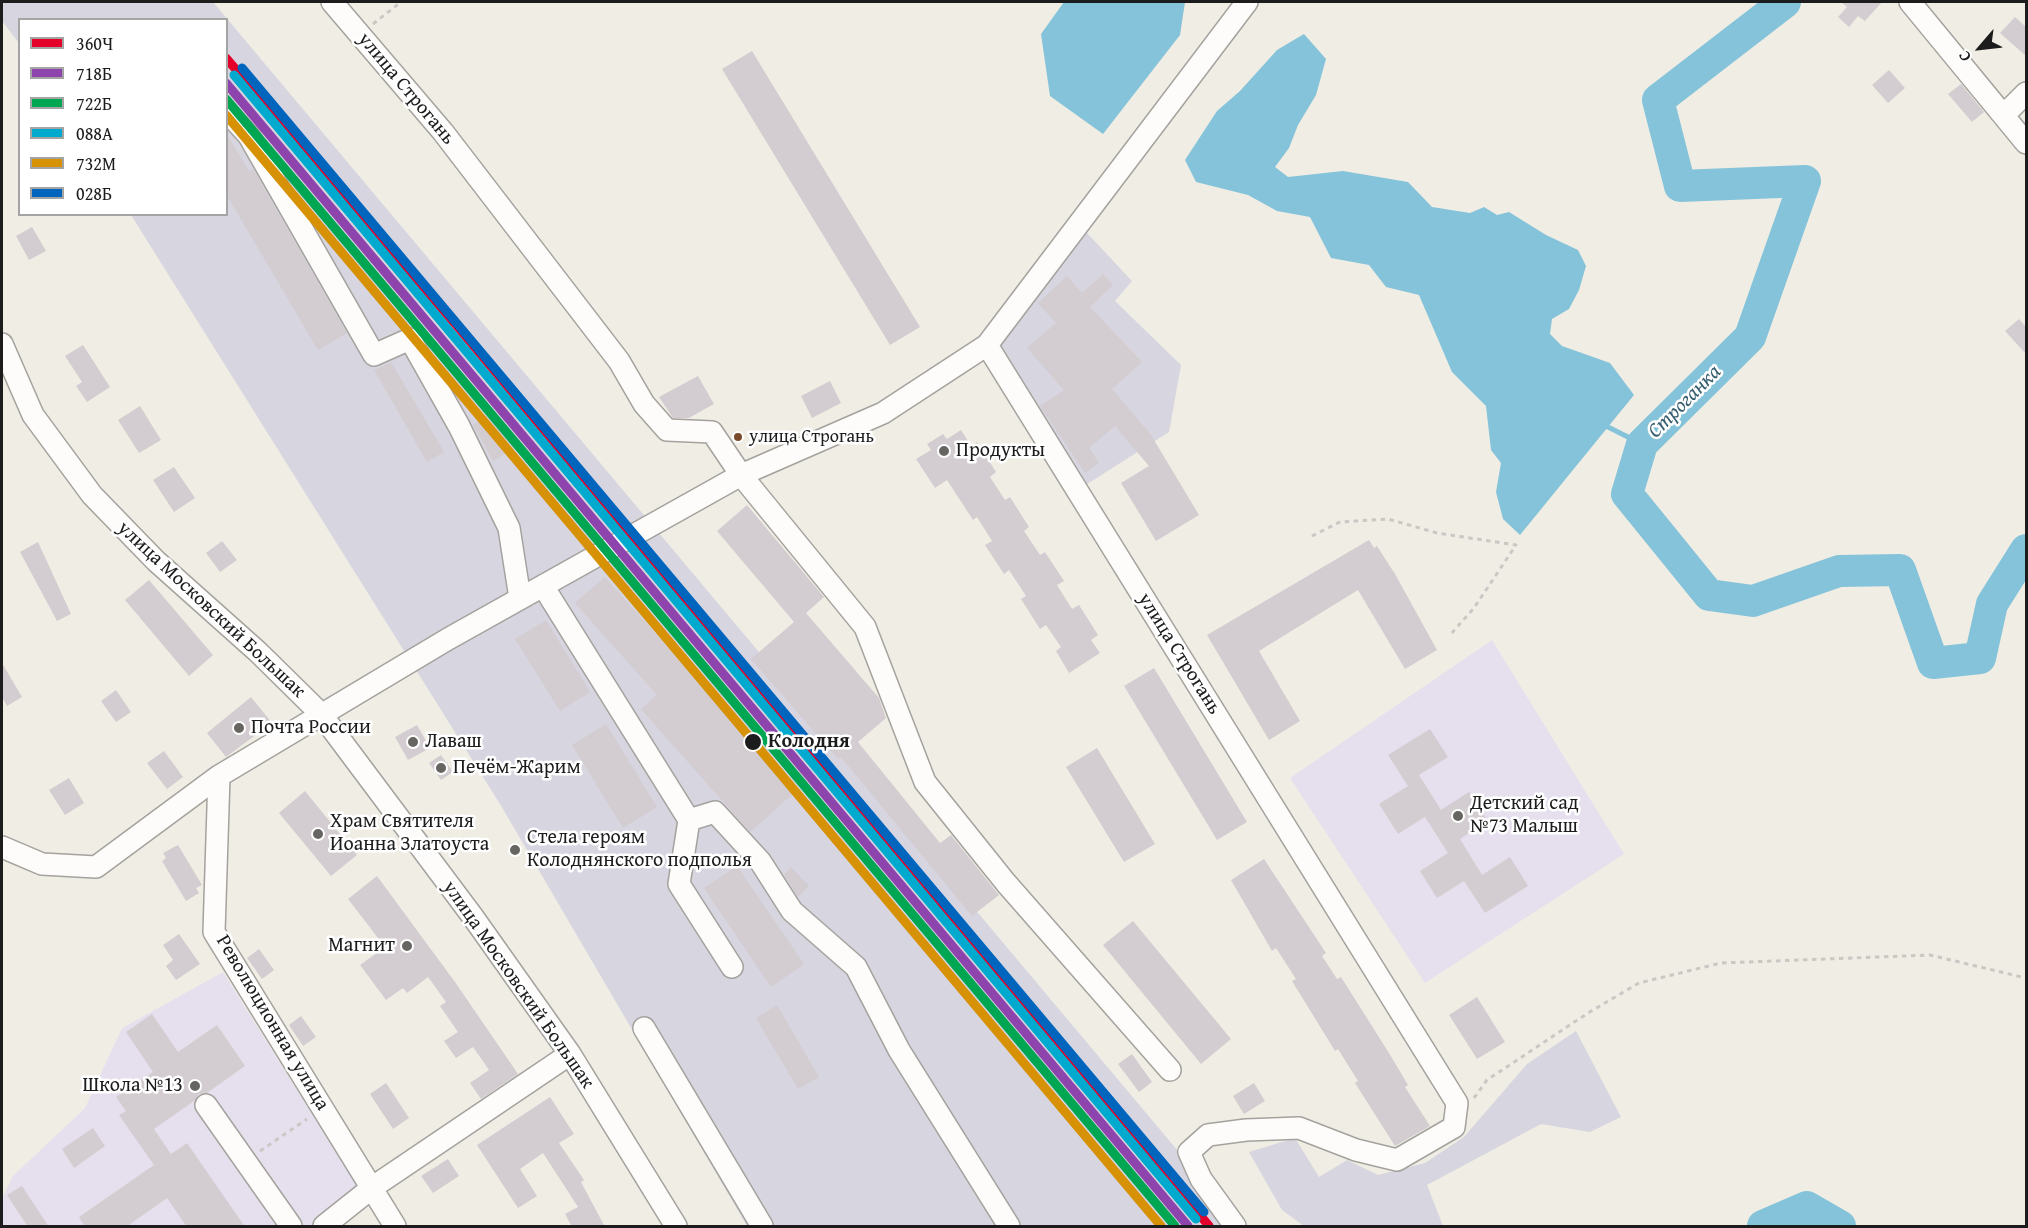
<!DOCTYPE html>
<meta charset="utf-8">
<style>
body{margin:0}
#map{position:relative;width:2028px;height:1228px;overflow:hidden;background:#f0ede4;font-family:"Gentium Book Plus",serif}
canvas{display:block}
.frame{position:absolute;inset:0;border:3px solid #1c1c1c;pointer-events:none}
.legend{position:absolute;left:18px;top:18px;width:210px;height:198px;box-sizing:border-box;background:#fff;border:2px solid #a4a4a4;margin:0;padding:8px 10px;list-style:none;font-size:18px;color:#1c1c1c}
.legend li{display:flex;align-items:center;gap:12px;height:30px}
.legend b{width:30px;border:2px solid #a4a4a4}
.north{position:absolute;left:1950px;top:18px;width:60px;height:60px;-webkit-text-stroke:4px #fff;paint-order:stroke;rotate:242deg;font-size:16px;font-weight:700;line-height:24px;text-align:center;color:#1c1c1c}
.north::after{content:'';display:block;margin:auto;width:21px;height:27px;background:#1c1c1c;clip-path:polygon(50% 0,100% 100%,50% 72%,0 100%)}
</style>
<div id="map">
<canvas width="2028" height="1228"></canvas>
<div class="frame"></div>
<ul class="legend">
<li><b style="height:8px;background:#e4002b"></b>360Ч</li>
<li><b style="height:8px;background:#8e44ad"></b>718Б</li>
<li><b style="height:8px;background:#00a651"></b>722Б</li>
<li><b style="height:8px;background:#00a9ce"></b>088А</li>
<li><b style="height:8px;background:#d69104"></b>732М</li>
<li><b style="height:8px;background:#0065bd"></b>028Б</li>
</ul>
<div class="north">С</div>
</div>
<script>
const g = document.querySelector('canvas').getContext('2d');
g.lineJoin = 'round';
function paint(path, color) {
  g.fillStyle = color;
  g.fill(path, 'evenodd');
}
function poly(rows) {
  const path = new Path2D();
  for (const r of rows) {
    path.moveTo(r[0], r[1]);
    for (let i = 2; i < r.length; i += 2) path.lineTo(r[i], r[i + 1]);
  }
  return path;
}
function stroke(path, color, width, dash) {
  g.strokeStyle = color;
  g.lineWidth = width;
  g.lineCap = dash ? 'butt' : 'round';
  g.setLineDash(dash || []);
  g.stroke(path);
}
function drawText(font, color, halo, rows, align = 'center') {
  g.font = font + ' "Gentium Book Plus",serif';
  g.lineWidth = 5;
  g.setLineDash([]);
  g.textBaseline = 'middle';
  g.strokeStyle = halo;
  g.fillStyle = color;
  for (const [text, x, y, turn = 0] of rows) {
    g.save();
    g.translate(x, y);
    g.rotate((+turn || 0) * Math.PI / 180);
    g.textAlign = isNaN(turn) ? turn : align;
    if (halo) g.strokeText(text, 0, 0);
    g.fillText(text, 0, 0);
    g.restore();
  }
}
paint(poly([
 [1492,640,1624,854,1425,983,1290,778],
 [223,972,359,1189,310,1226,2,1226,2,1198,13,1176,85,1108,122,1028]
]), '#e6e0ee');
paint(poly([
 [2,2,213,2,1241,1226,747,1226,500,804,131,215,226,214,226,20,20,20,19,43,2,21],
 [1087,233,1132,281,1115,301,1181,365,1169,432,1084,486,996,346],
 [1576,1031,1621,1117,1590,1132,1541,1124,1427,1185,1443,1226,1304,1226,1282,1210,1249,1152,1295,1138,1319,1177,1347,1160,1378,1175,1425,1163,1464,1137,1527,1064]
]), '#d7d5e0');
paint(poly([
 [1064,2,1185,2,1180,35,1103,134,1050,96,1041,34],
 [1304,34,1326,59,1316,95,1298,125,1289,148,1275,167,1288,177,1343,171,1408,182,1432,207,1470,213,1484,207,1497,215,1509,212,1546,235,1578,250,1586,266,1579,290,1569,309,1552,319,1550,334,1562,346,1610,363,1634,395,1520,535,1503,519,1496,492,1501,463,1491,450,1486,406,1452,372,1419,295,1386,287,1369,265,1331,258,1310,217,1277,211,1248,195,1196,182,1185,160,1217,111,1240,91,1277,50]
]), '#84c3d9');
stroke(poly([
 [1608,427,1642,444]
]), '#84c3d9', 5);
stroke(poly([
 [1785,2,1658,100,1680,186,1805,181,1750,337,1642,444,1627,494,1709,595,1753,601,1839,571,1900,570,1933,663,1980,658,1992,604,2026,550],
 [1763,1226,1807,1207,1840,1226]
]), '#84c3d9', 32);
paint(poly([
 [1841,2,1882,2,1865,21,1858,16,1849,27,1838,17,1847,7],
 [2015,17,2026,27,2026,56,2000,33],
 [752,51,920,327,890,345,722,69],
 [1889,70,1905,88,1888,103,1872,85],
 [1961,84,1984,112,1972,122,1948,94],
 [226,133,249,171,253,169,347,333,318,350,226,194],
 [32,227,46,251,29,260,16,236],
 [1103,274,1113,285,1090,307,1142,362,1112,389,1151,435,1199,515,1156,541,1121,483,1149,466,1115,426,1089,448,1099,463,1085,473,1040,406,1064,390,1027,348,1056,323,1038,303,1067,276,1082,293],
 [2019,319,2026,327,2026,354,2005,331],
 [83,345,110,387,87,402,76,386,82,382,65,356],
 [391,362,444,452,427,462,374,370],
 [698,376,714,404,689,418,673,418,659,397],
 [830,381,841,403,812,418,801,396],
 [140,406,161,440,139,453,118,420],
 [492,412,515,448,493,461,473,425],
 [961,430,971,446,977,442,996,472,990,477,1005,500,1010,497,1029,527,1024,531,1040,555,1045,552,1064,581,1057,585,1072,609,1079,605,1098,635,1091,640,1100,653,1069,673,1056,651,1061,647,1046,625,1040,629,1021,599,1026,596,1009,570,1004,574,985,545,992,541,977,517,973,520,947,480,935,488,916,459,931,450,927,444,943,434,947,439],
 [174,467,195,498,174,512,153,480],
 [747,505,824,597,806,613,879,698,886,718,858,742,940,843,951,835,999,895,972,916,841,757,838,759,751,659,794,622,717,531],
 [1369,540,1374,548,1377,546,1395,574,1437,650,1405,669,1358,590,1259,651,1300,721,1269,740,1207,635],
 [222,541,237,560,220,572,206,553],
 [38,542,71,614,57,621,20,552],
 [605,577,796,791,750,832,641,709,657,695,575,603],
 [149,580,213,655,189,676,125,600],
 [546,620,590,692,560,711,515,639],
 [2,663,22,697,7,706,2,697],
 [1154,668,1247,822,1217,840,1124,686],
 [116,690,131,712,116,722,101,701],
 [251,697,272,723,226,757,207,733],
 [606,724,657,807,623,828,572,745],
 [417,725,430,748,408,760,395,737],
 [1430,729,1448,757,1419,775,1441,810,1469,792,1488,821,1460,839,1482,875,1510,857,1528,886,1485,913,1464,881,1437,898,1420,871,1448,853,1425,817,1398,834,1379,804,1408,786,1388,755],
 [1097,748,1155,844,1124,862,1066,767],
 [164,751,183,777,167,789,147,763],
 [441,755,453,772,441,780,429,763],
 [69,778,84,803,65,815,49,790],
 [305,791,357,855,331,876,279,813],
 [178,845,202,885,196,888,199,893,186,901,162,861,166,858,163,853],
 [1264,859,1326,953,1322,956,1337,979,1341,977,1389,1053,1408,1085,1405,1087,1430,1126,1395,1146,1355,1083,1358,1081,1338,1049,1335,1051,1292,981,1296,979,1276,948,1272,951,1231,880],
 [737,866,804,964,771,987,704,888],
 [791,867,809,886,798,897,784,875],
 [377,876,455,982,518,1074,481,1099,470,1083,489,1070,473,1047,456,1058,444,1041,458,1032,440,1006,446,1002,428,977,407,993,403,988,386,1000,360,965,385,947,348,899],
 [1133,921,1231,1039,1201,1064,1103,945],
 [179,934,200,964,176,980,166,966,173,960,163,945],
 [259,949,274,970,262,979,247,958],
 [1477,997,1505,1042,1477,1059,1449,1015],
 [777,1005,819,1077,798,1089,756,1018],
 [152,1014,178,1052,217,1025,245,1066,207,1093,199,1094,194,1101,154,1129,171,1154,187,1143,245,1227,187,1227,167,1198,126,1227,85,1227,79,1217,154,1165,119,1115,126,1111,116,1097,153,1072,126,1032],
 [301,1016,316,1037,303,1046,289,1025],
 [1132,1054,1152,1082,1139,1092,1118,1064],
 [386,1083,409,1118,393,1129,370,1094],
 [1254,1083,1265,1101,1244,1114,1233,1096],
 [550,1097,574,1134,559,1143,584,1180,581,1182,605,1227,572,1227,565,1214,578,1207,543,1153,520,1169,537,1196,518,1208,477,1145],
 [93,1128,105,1146,74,1168,62,1149],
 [448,1159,459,1176,433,1193,421,1176],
 [22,1186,49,1227,28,1227,7,1195]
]), '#d3cdd1');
const minor = poly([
 [332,2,443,132,619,361,644,404,667,430,712,432,741,475,883,413,987,345,1457,1103,1454,1127,1397,1160,1356,1150,1299,1128,1246,1130,1208,1135,1189,1152,1201,1179,1235,1226],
 [1910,2,2026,143],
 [226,111,249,136,374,355,410,339,459,426,509,528,520,598],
 [2004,115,2026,93],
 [2,344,33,415,92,495,156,561,258,652,321,714,473,917,570,1054,676,1226],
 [987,345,1247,2],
 [543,586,689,820,679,884,732,967],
 [689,820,715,812,760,861,792,911,856,967,899,1050,1009,1226],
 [2,847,42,864,96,867,219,776],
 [644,1028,762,1226],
 [206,1105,291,1226],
 [324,1226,373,1187,570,1054],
 [395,1226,214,932,219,776,448,639,741,475,865,627,925,782,1006,883,1170,1070]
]);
stroke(minor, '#a4a29d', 24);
stroke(poly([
 [373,24,401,2],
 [1312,536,1340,522,1388,519,1437,533,1516,545,1474,608,1451,634],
 [1474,1098,1487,1080,1588,1013,1639,983,1721,963,1930,955,2026,978],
 [260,1151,307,1119]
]), '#c9c8c5', 3, [4.5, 4.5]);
stroke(minor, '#fdfcfb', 21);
stroke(poly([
 [226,58,458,327,1209,1226]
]), '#e4002b', 9);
stroke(poly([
 [226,83,1188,1226]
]), '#8e44ad', 9);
stroke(poly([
 [226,99,1175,1226]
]), '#00a651', 9);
stroke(poly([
 [234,75,1196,1219]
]), '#00a9ce', 9);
stroke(poly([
 [226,115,1161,1226]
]), '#d69104', 9);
stroke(poly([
 [242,68,1204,1212]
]), '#0065bd', 9);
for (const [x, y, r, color] of [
 [738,437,5,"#7a4b2a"],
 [944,451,6,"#666562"],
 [239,728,6,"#666562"],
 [413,742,6,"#666562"],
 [753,742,9,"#1c1c1c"],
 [441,768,6,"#666562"],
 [1458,816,6,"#666562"],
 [318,834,6,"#666562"],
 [515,850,6,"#666562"],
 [407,946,6,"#666562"],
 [195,1086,6,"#666562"]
]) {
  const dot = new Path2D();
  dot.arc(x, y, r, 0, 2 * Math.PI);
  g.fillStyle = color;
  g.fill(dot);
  stroke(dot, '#fff', 2);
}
drawText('18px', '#1c1c1c', '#fff', [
 ["улица Строгань",749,437]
], 'left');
drawText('20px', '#1c1c1c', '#fff', [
 ["улица Строгань",406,89,50],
 ["улица Московский Большак",211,610,43],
 ["улица Строгань",1179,654,58],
 ["улица Московский Большак",518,985,55],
 ["Революционная улица",272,1023,59]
]);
drawText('20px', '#1c1c1c', '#fff', [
 ["Продукты",956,451],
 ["Почта России",251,728],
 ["Лаваш",425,742],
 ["Печём-Жарим",453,768],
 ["Детский сад",1470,804],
 ["№73 Малыш",1470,827],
 ["Храм Святителя",330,822],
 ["Иоанна Златоуста",330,845],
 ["Стела героям",527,838],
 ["Колоднянского подполья",527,861],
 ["Магнит",395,946,"right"],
 ["Школа №13",183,1086,"right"]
], 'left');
drawText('bold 20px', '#1c1c1c', '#fff', [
 ["Колодня",768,742]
], 'left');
drawText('italic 21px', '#365f6f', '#fff', [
 ["Строганка",1685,402,-45]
]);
</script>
